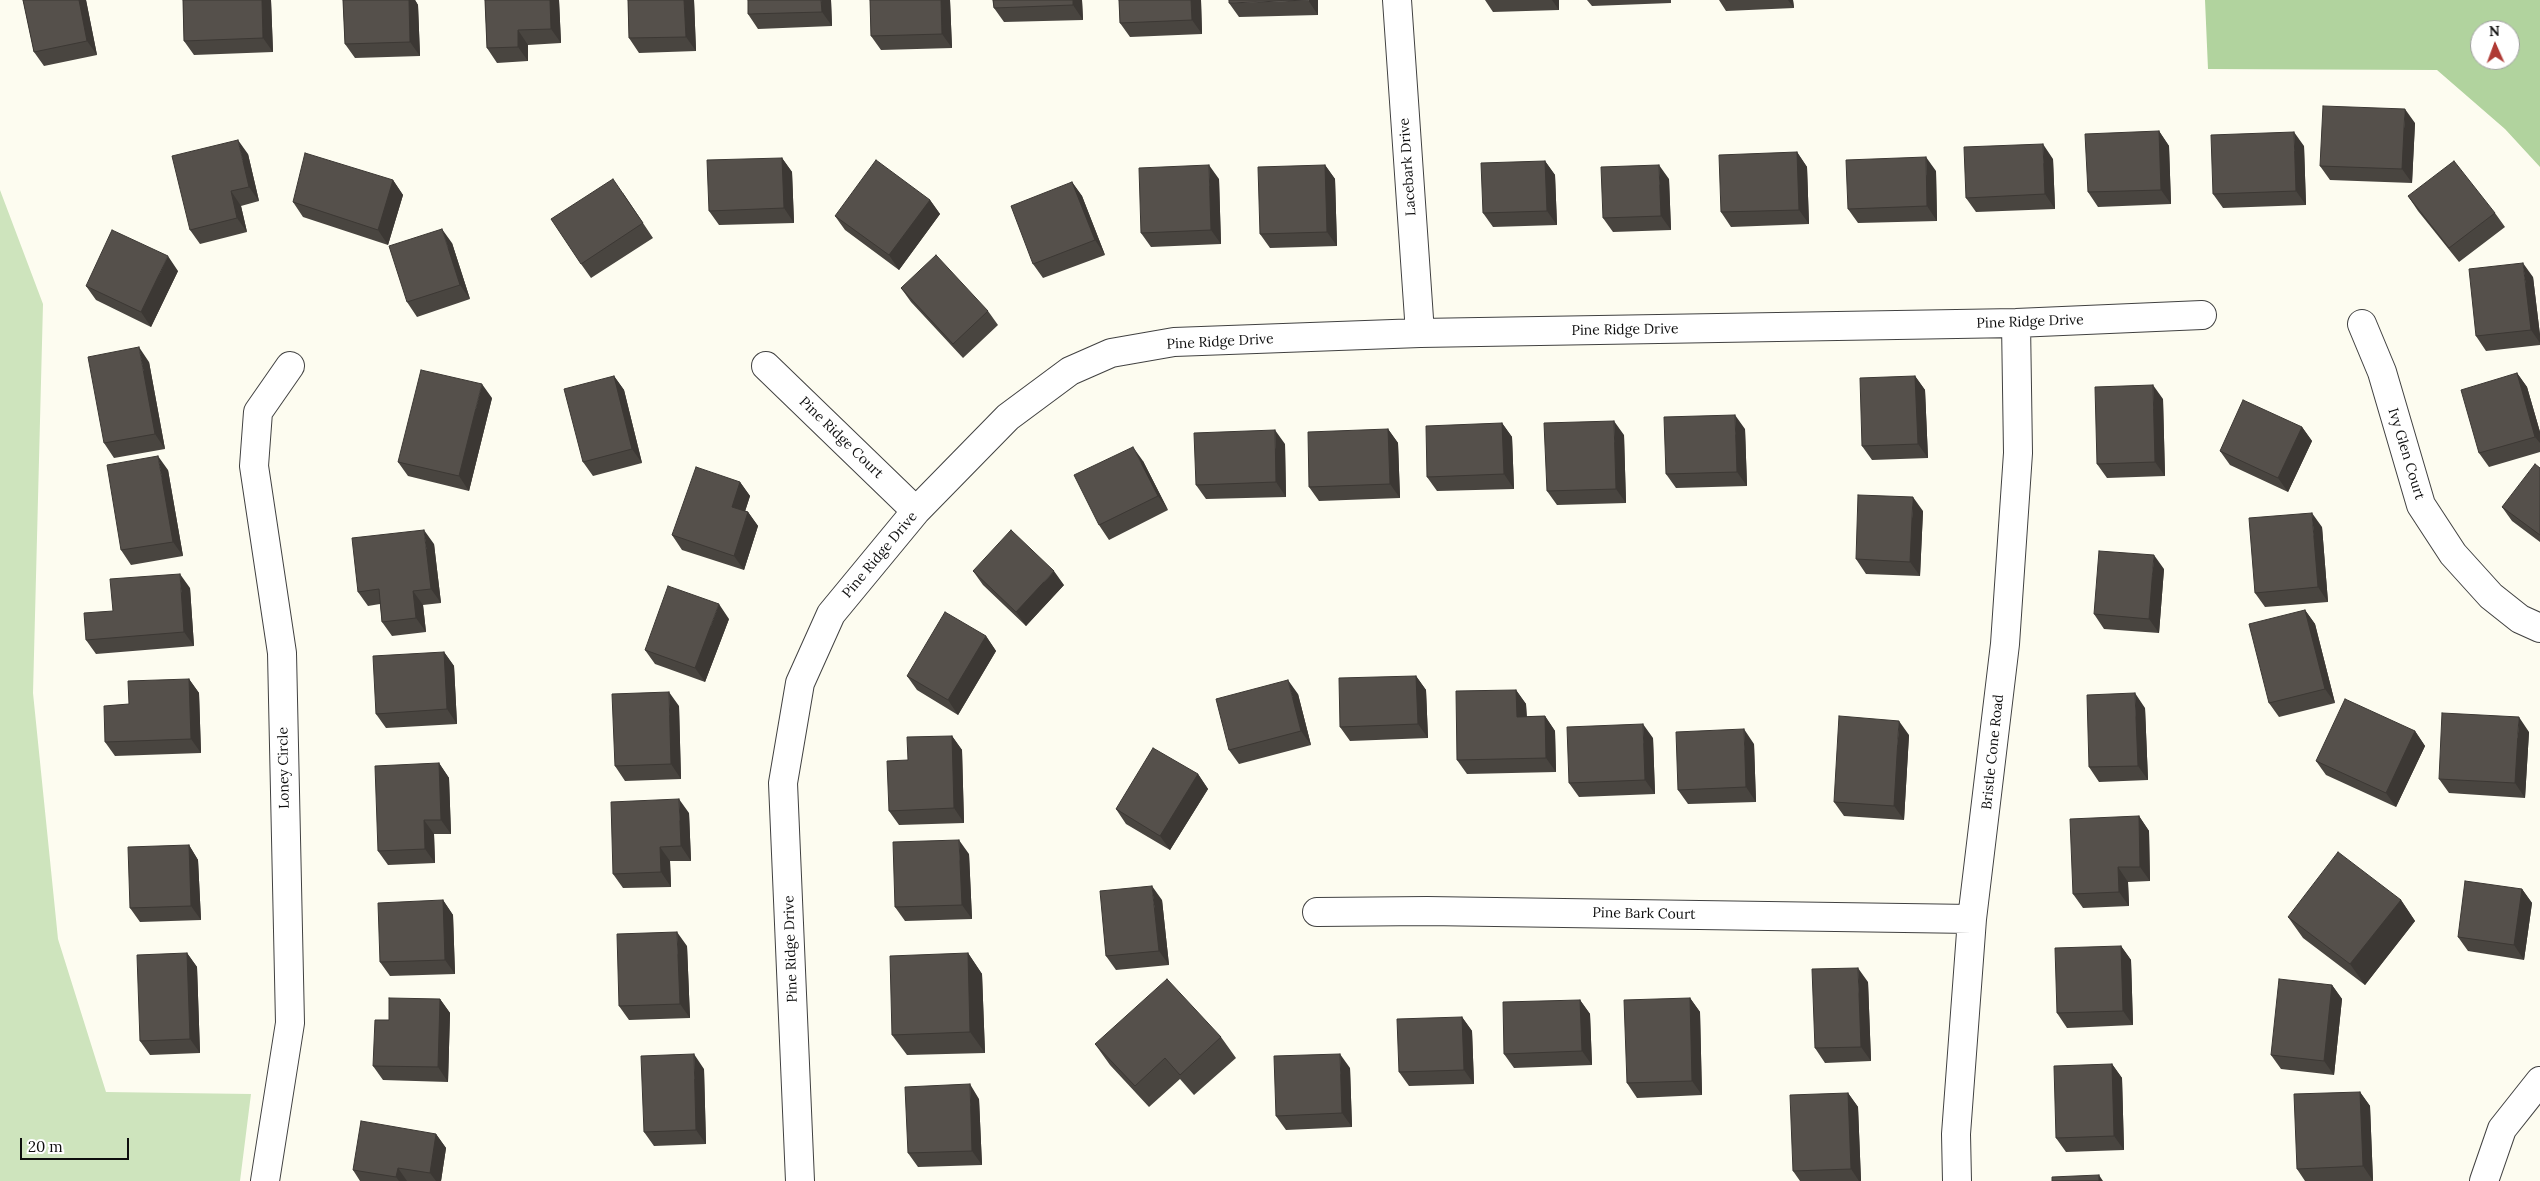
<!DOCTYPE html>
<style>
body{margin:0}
#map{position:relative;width:2540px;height:1181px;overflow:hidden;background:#fdfcf0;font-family:Lora,serif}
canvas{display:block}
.north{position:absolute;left:2470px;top:20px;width:50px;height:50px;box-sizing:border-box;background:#fff;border:1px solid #9f9f9f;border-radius:50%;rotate:358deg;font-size:14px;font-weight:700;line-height:20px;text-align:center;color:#0e0e0e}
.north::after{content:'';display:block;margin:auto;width:18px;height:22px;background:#af3a34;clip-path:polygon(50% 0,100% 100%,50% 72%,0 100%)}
.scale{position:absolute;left:20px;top:1138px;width:109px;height:22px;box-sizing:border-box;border:2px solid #0e0e0e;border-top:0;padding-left:6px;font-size:15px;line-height:18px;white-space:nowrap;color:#0e0e0e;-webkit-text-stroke:4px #fff;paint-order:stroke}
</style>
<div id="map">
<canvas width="2540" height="1181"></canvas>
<div class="north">N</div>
<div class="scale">20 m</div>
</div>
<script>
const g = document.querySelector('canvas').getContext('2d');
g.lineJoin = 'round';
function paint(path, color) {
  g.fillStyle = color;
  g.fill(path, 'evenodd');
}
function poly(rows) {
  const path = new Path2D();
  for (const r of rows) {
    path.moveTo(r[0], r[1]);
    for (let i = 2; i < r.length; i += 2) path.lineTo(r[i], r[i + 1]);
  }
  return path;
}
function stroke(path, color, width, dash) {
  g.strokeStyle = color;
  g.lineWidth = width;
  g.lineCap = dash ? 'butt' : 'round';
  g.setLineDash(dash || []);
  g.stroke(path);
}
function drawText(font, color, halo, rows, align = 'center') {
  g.font = font + ' Lora,serif';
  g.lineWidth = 5;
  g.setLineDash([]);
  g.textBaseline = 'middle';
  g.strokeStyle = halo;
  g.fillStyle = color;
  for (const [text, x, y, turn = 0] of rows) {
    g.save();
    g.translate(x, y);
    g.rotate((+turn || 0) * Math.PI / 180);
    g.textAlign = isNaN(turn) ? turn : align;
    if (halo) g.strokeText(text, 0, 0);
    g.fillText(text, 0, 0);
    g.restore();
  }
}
paint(poly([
 [0,190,43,304,33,693,58,939,106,1092,251,1094,240,1181,0,1181]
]), '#cee4bd');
paint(poly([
 [2205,0,2540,0,2540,167,2505,129,2437,70,2208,69],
 [2480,30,2510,30,2510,60,2480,60]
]), '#b1d39e');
const street = poly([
 [1397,0,1420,333],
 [2362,324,2382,372,2421,505,2453,554,2491,596,2520,619,2540,628],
 [766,366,916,511],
 [1317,912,1427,911,1972,919],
 [265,1181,290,1023,282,653,254,466,258,412,290,366],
 [800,1181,783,783,800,683,831,614,916,511,1008,417,1070,371,1111,353,1174,342,1420,333,2016,323,2202,315],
 [1957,1181,1956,1134,1972,919,2005,644,2018,453,2016,323],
 [2484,1181,2502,1129,2540,1081]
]);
stroke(street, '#414141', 30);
stroke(street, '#fff', 28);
paint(poly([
 [23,0,86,0,97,55,44,66,34,52],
 [183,0,271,0,273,52,194,55,184,41],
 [343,0,415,0,418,5,420,56,355,58,345,44],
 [485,0,559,0,561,43,528,45,528,61,497,63,487,48],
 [628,0,694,0,696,51,639,53,629,38],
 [831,0,832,26,758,29,748,14],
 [870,0,950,0,952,48,881,50,871,36],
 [993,0,1082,0,1083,20,1004,22,994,8],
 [1119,0,1201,0,1202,34,1130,37,1120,23],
 [1318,0,1318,15,1239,17,1229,3],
 [1485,0,1559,0,1559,10,1493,12],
 [1587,0,1671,0,1671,3,1592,6],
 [1719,0,1793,0,1794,8,1726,11],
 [2415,123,2412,183,2330,180,2320,166],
 [2159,131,2169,146,2171,204,2098,207,2088,192],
 [2304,146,2306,205,2223,208,2213,194],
 [1797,152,1807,167,1809,224,1731,227,1721,212],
 [248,154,259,201,241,206,247,232,200,244,190,230],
 [782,158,792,172,794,223,719,225,709,211],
 [2053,159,2055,209,1976,212,1966,198],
 [1545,161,1555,175,1557,225,1493,227,1483,213],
 [1325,165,1335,179,1337,246,1270,248,1260,234],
 [1936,171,1937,221,1858,223,1848,209],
 [1219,179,1221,244,1151,247,1141,233],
 [1669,179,1671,230,1613,232,1603,218],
 [393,180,403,195,388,245,303,217,293,202],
 [1072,182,1082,196,1105,255,1043,278,1033,264],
 [623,193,653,238,591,278,581,264],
 [2408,196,2495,213,2505,227,2459,262,2418,211],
 [930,200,940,214,899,270,845,230,835,216],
 [452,243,470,299,417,317,407,302],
 [178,271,151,327,96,300,86,286],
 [2533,277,2540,335,2540,345,2486,351,2476,336],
 [901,288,988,311,998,325,963,358,911,302],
 [149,362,165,449,114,458,104,443],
 [2517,373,2527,387,2540,432,2540,452,2489,467,2479,453],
 [614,376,624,390,642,463,593,476,583,462],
 [1915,376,1925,390,1928,458,1872,460,1862,446],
 [492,398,469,491,408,476,398,462],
 [2163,399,2165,476,2107,478,2097,464],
 [1502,423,1512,437,1514,489,1437,491,1427,477],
 [2302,427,2312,441,2288,492,2230,465,2220,451],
 [1388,429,1398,443,1400,498,1319,501,1309,487],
 [1745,429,1747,486,1676,488,1666,474],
 [1624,435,1626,503,1557,505,1547,491],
 [1285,444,1286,497,1206,499,1196,485],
 [1143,461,1168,510,1109,540,1099,525],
 [2540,468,2540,542,2512,521,2502,507],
 [168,470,183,556,131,565,121,550],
 [740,482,750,496,745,511,748,512,758,526,744,570,682,550,672,535],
 [1923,511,1920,576,1866,574,1856,559],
 [2322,527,2328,602,2265,607,2255,593],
 [434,544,441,603,423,605,426,632,392,636,382,622,380,604,368,606,358,592],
 [2164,569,2159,633,2104,629,2094,614],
 [973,571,1064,585,1026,626,983,585],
 [190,588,194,646,96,654,86,640],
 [2305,610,2315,624,2335,703,2279,717,2269,703],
 [729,619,705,682,655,664,645,650],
 [986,636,996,651,958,715,917,690,907,676],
 [444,652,454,666,457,724,386,728,376,714],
 [1416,676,1426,690,1428,738,1350,741,1340,727],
 [189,679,199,693,201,753,115,756,105,742,129,704],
 [1516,690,1526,704,1527,717,1545,716,1555,731,1556,772,1467,774,1457,760],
 [1298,694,1311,745,1239,764,1229,750],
 [679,706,681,779,625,781,615,766],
 [2145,708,2148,780,2099,782,2089,767],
 [2415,731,2425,746,2396,807,2326,775,2316,761],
 [2529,732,2525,798,2449,793,2439,779],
 [1909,735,1904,820,1844,816,1834,802],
 [952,736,962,750,964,823,899,825,889,811,908,760],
 [1653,738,1655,794,1579,797,1569,783],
 [1754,744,1756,802,1688,804,1678,790],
 [439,763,449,778,451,834,434,834,435,863,388,865,378,851],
 [1198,774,1208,789,1170,850,1126,824,1116,809],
 [689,813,691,861,670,861,671,887,623,888,613,874],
 [2139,816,2149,831,2150,881,2128,882,2129,906,2083,908,2073,894],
 [189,845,198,860,201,920,140,922,130,908],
 [969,854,972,919,905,921,895,907],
 [2522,889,2532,903,2524,960,2468,951,2458,937],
 [443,900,453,915,455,974,390,976,380,962],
 [1162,900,1169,965,1116,970,1106,956],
 [2401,900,2415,921,2365,985,2303,938,2288,917],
 [687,946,690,1018,629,1020,619,1006],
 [2121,946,2131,960,2133,1025,2067,1028,2057,1013],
 [187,953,197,967,200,1053,150,1055,140,1041],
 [968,953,982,974,985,1053,907,1055,892,1035],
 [1868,982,1871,1061,1825,1063,1815,1048],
 [2332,985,2342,999,2334,1075,2281,1069,2271,1055],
 [1690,998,1700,1012,1702,1095,1637,1098,1627,1083],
 [440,999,450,1013,448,1082,383,1080,373,1066,389,1020],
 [1580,1000,1590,1014,1592,1065,1514,1068,1504,1054],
 [1462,1017,1472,1031,1474,1084,1409,1086,1399,1072],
 [1221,1037,1236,1058,1194,1095,1180,1079,1149,1107,1110,1065,1095,1044],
 [2112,1064,2122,1078,2124,1150,2066,1152,2056,1138],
 [1350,1068,1352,1127,1286,1130,1276,1116],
 [704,1069,706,1144,654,1146,644,1132],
 [2360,1092,2370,1106,2373,1181,2305,1181,2297,1169],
 [1848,1093,1858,1107,1861,1181,1800,1181,1793,1171],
 [979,1099,982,1165,918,1167,908,1153],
 [436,1134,446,1148,441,1181,360,1181,353,1170]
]), '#494540');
paint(poly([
 [79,0,86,0,97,55,87,41],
 [262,0,271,0,273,52,263,38],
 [409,0,415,0,418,5,420,56,410,42],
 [550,0,559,0,561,43,551,29],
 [684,0,694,0,696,51,686,37],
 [821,0,831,0,832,26,822,12],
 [941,0,950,0,952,48,942,34],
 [1073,0,1082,0,1083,20,1073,5],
 [1191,0,1201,0,1202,34,1192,20],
 [1308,0,1318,0,1318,15],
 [1552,0,1559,0,1559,10],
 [1788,0,1793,0,1794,8],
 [518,30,528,45,528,61,518,47],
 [2405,109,2415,123,2412,183,2402,169],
 [2159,131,2169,146,2171,204,2161,190],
 [2294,132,2304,146,2306,205,2296,191],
 [238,140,248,154,259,201,249,187],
 [2043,144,2053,159,2055,209,2045,194],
 [1797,152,1807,167,1809,224,1799,210],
 [1926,157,1936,171,1937,221,1927,206],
 [782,158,792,172,794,223,784,208],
 [1545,161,1555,175,1557,225,1547,211],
 [1209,165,1219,179,1221,244,1211,230],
 [1325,165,1335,179,1337,246,1327,232],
 [1659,165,1669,179,1671,230,1661,216],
 [393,180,403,195,388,245,378,230],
 [1072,182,1082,196,1105,255,1095,240],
 [231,191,241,206,247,232,237,218],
 [930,200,940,214,899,270,889,255],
 [442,229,452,243,470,299,460,285],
 [168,256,178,271,151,327,141,312],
 [2523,263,2533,277,2540,335,2540,343,2531,330],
 [139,347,149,362,165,449,155,434],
 [2517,373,2527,387,2540,432,2540,443,2535,437],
 [614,376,624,390,642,463,632,449],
 [1915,376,1925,390,1928,458,1918,444],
 [482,384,492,398,469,491,459,476],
 [2153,385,2163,399,2165,476,2155,462],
 [1735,415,1745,429,1747,486,1737,472],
 [1614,421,1624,435,1626,503,1616,489],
 [1502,423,1512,437,1514,489,1504,474],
 [2302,427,2312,441,2288,492,2278,478],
 [1388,429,1398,443,1400,498,1390,484],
 [1275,430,1285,444,1286,497,1276,482],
 [1133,447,1143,461,1168,510,1158,496],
 [158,456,168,470,183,556,173,542],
 [740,482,750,496,742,521,732,507],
 [1913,497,1923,511,1920,576,1910,562],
 [748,512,758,526,744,570,734,556],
 [2312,513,2322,527,2328,602,2318,587],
 [424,530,434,544,441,603,431,589],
 [2154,555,2164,569,2159,633,2149,619],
 [1054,571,1064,585,1026,626,1016,612],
 [180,574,190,588,194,646,184,632],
 [413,591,423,605,426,632,416,618],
 [719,604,729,619,705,682,695,668],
 [2305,610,2315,624,2335,703,2325,689],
 [986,636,996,651,958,715,948,700],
 [444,652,454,666,457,724,447,709],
 [1416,676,1426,690,1428,738,1418,724],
 [189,679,199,693,201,753,191,739],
 [1288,680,1298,694,1311,745,1301,731],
 [1516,690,1526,704,1527,731,1517,717],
 [669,692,679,706,681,779,671,764],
 [2135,693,2145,708,2148,780,2138,766],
 [1545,716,1555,731,1556,772,1546,758],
 [2519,717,2529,732,2525,798,2515,783],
 [1899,721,1909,735,1904,820,1894,806],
 [1643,724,1653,738,1655,794,1645,780],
 [1744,729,1754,744,1756,802,1746,787],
 [2415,731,2425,746,2396,807,2386,793],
 [952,736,962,750,964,823,954,808],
 [439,763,449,778,451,834,441,820],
 [1198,774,1208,789,1170,850,1160,836],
 [679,799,689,813,691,861,681,846],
 [2139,816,2149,831,2150,881,2140,867],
 [424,820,434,834,435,863,425,849],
 [959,840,969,854,972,919,962,905],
 [189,845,198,860,201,920,191,906],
 [660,847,670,861,671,887,661,872],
 [2118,867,2128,882,2129,906,2119,892],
 [1152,886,1162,900,1169,965,1159,951],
 [2522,889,2532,903,2524,960,2514,945],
 [443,900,453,915,455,974,445,960],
 [2401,900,2415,921,2365,985,2350,964],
 [677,932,687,946,690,1018,680,1004],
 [2121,946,2131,960,2133,1025,2123,1011],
 [187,953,197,967,200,1053,190,1039],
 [968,953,982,974,985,1053,970,1032],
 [1858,968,1868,982,1871,1061,1861,1047],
 [2332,985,2342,999,2334,1075,2324,1061],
 [1690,998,1700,1012,1702,1095,1692,1081],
 [440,999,450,1013,448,1082,438,1067],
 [1580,1000,1590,1014,1592,1065,1582,1051],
 [1462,1017,1472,1031,1474,1084,1464,1070],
 [694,1054,704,1069,706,1144,696,1130],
 [1340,1054,1350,1068,1352,1127,1342,1113],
 [2112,1064,2122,1078,2124,1150,2114,1136],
 [970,1084,979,1099,982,1165,972,1151],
 [2360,1092,2370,1106,2373,1181,2363,1166],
 [1848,1093,1858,1107,1861,1181,1859,1181,1851,1169],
 [436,1134,446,1148,441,1181,436,1181,430,1173],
 [398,1168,407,1181,399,1181,396,1177],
 [2099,1175,2103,1181,2099,1181]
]), '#3c3834');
const building = poly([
 [23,0,79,0,87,41,34,52,23,0],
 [183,0,262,0,263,38,184,41,183,0],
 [343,0,409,0,410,42,345,44,343,0],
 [485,0,550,0,551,29,518,30,518,47,487,48,485,0],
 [628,0,684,0,686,37,629,38,628,0],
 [748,0,821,0,822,12,748,14,748,0],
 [870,0,941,0,942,34,871,36,870,0],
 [993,0,1073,0,1073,5,994,8,993,0],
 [1119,0,1191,0,1192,20,1120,23,1119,0],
 [1229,0,1308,0,1229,3,1229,0],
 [2323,106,2405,109,2402,169,2320,166,2323,106],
 [2159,131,2161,190,2088,192,2085,134,2159,131],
 [2294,132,2296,191,2213,194,2211,135,2294,132],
 [238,140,249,187,231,191,237,218,190,230,172,156,238,140],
 [2043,144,2045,194,1966,198,1964,147,2043,144],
 [1797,152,1799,210,1721,212,1719,155,1797,152],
 [305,153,393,180,378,230,293,202,305,153],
 [1926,157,1927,206,1848,209,1846,160,1926,157],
 [782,158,784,208,709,211,707,160,782,158],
 [876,160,930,200,889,255,835,216,876,160],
 [1545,161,1547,211,1483,213,1481,163,1545,161],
 [2454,161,2495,213,2449,248,2408,196,2454,161],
 [1209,165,1211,230,1141,233,1139,168,1209,165],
 [1325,165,1327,232,1260,234,1258,167,1325,165],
 [1659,165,1661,216,1603,218,1601,167,1659,165],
 [613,179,643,223,581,264,551,219,613,179],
 [1072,182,1095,240,1033,264,1011,206,1072,182],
 [442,229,460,285,407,302,389,246,442,229],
 [112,230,168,256,141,312,86,286,112,230],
 [936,255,988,311,953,344,901,288,936,255],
 [2523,263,2531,330,2476,336,2469,269,2523,263],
 [139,347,155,434,104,443,88,357,139,347],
 [421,370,482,384,459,476,398,462,421,370],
 [2517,373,2535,437,2479,453,2461,390,2517,373],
 [614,376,632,449,583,462,564,389,614,376],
 [1915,376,1918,444,1862,446,1860,378,1915,376],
 [2153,385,2155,462,2097,464,2095,387,2153,385],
 [2243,400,2302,427,2278,478,2220,451,2243,400],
 [1735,415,1737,472,1666,474,1664,417,1735,415],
 [1614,421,1616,489,1547,491,1544,423,1614,421],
 [1502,423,1504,474,1427,477,1426,426,1502,423],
 [1388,429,1390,484,1309,487,1308,432,1388,429],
 [1275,430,1276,482,1196,485,1194,433,1275,430],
 [1133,447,1158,496,1099,525,1074,475,1133,447],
 [158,456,173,542,121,550,107,465,158,456],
 [2535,464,2540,468,2540,535,2502,507,2535,464],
 [696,467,740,482,732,507,748,512,734,556,672,535,696,467],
 [1858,495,1913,497,1910,562,1856,559,1858,495],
 [2312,513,2318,587,2255,593,2249,518,2312,513],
 [424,530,431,589,413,591,416,618,382,622,379,589,358,592,352,538,424,530],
 [1011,530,1054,571,1016,612,973,571,1011,530],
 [2099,551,2154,555,2149,619,2094,614,2099,551],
 [180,574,184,632,86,640,84,613,113,611,110,579,180,574],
 [668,586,719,604,695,668,645,650,668,586],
 [2305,610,2325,689,2269,703,2249,624,2305,610],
 [945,612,986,636,948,700,907,676,945,612],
 [444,652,447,709,376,714,373,656,444,652],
 [1416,676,1418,724,1340,727,1339,678,1416,676],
 [189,679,191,739,105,742,104,706,129,704,128,681,189,679],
 [1288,680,1301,731,1229,750,1216,699,1288,680],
 [1516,690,1517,717,1545,716,1546,758,1457,760,1456,691,1516,690],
 [669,692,671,764,615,766,612,694,669,692],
 [2135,693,2138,766,2089,767,2087,695,2135,693],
 [2345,699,2415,731,2386,793,2316,761,2345,699],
 [2442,713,2519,717,2515,783,2439,779,2442,713],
 [1839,716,1899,721,1894,806,1834,802,1839,716],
 [1643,724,1645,780,1569,783,1567,727,1643,724],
 [1744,729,1746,787,1678,790,1676,732,1744,729],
 [952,736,954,808,889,811,887,761,908,760,907,737,952,736],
 [1153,748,1198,774,1160,836,1116,809,1153,748],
 [439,763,441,820,424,820,425,849,378,851,375,766,439,763],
 [679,799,681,846,660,847,661,872,613,874,611,802,679,799],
 [2139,816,2140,867,2118,867,2119,892,2073,894,2070,819,2139,816],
 [959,840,962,905,895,907,893,842,959,840],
 [189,845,191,906,130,908,128,847,189,845],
 [2338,852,2401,900,2350,964,2288,917,2338,852],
 [2465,881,2522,889,2514,945,2458,937,2465,881],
 [1152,886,1159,951,1106,956,1100,891,1152,886],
 [443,900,445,960,380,962,378,903,443,900],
 [677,932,680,1004,619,1006,617,934,677,932],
 [2121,946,2123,1011,2057,1013,2055,948,2121,946],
 [187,953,190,1039,140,1041,137,955,187,953],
 [968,953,970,1032,892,1035,890,956,968,953],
 [1858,968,1861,1047,1815,1048,1812,969,1858,968],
 [1167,979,1221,1037,1180,1075,1165,1058,1135,1086,1095,1044,1167,979],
 [2279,979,2332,985,2324,1061,2271,1055,2279,979],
 [389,998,440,999,438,1067,373,1066,375,1020,389,1020,389,998],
 [1690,998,1692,1081,1627,1083,1624,1000,1690,998],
 [1580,1000,1582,1051,1504,1054,1503,1002,1580,1000],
 [1462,1017,1464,1070,1399,1072,1397,1019,1462,1017],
 [694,1054,696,1130,644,1132,641,1056,694,1054],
 [1340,1054,1342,1113,1276,1116,1274,1056,1340,1054],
 [2112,1064,2114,1136,2056,1138,2054,1066,2112,1064],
 [970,1084,972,1151,908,1153,905,1087,970,1084],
 [2360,1092,2363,1166,2297,1169,2294,1094,2360,1092],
 [1848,1093,1851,1169,1793,1171,1790,1095,1848,1093],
 [361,1121,436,1134,430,1173,398,1168,396,1177,353,1170,361,1121],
 [2099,1175,2099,1181,2052,1181,2052,1177,2099,1175]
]);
paint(building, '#55504b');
stroke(building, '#3c3834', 1);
drawText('14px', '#0e0e0e', '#fff', [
 ["Lacebark Drive",1408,167,-94],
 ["Pine Ridge Drive",2030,322,-2],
 ["Pine Ridge Drive",1625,330,-1],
 ["Pine Ridge Drive",1220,342,-3],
 ["Pine Ridge Court",841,438,44],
 ["Ivy Glen Court",2406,454,73],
 ["Pine Ridge Drive",880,555,-50],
 ["Bristle Cone Road",1993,752,-84],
 ["Loney Circle",284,768,-91],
 ["Pine Bark Court",1644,914,1],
 ["Pine Ridge Drive",791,949,-92]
]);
</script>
